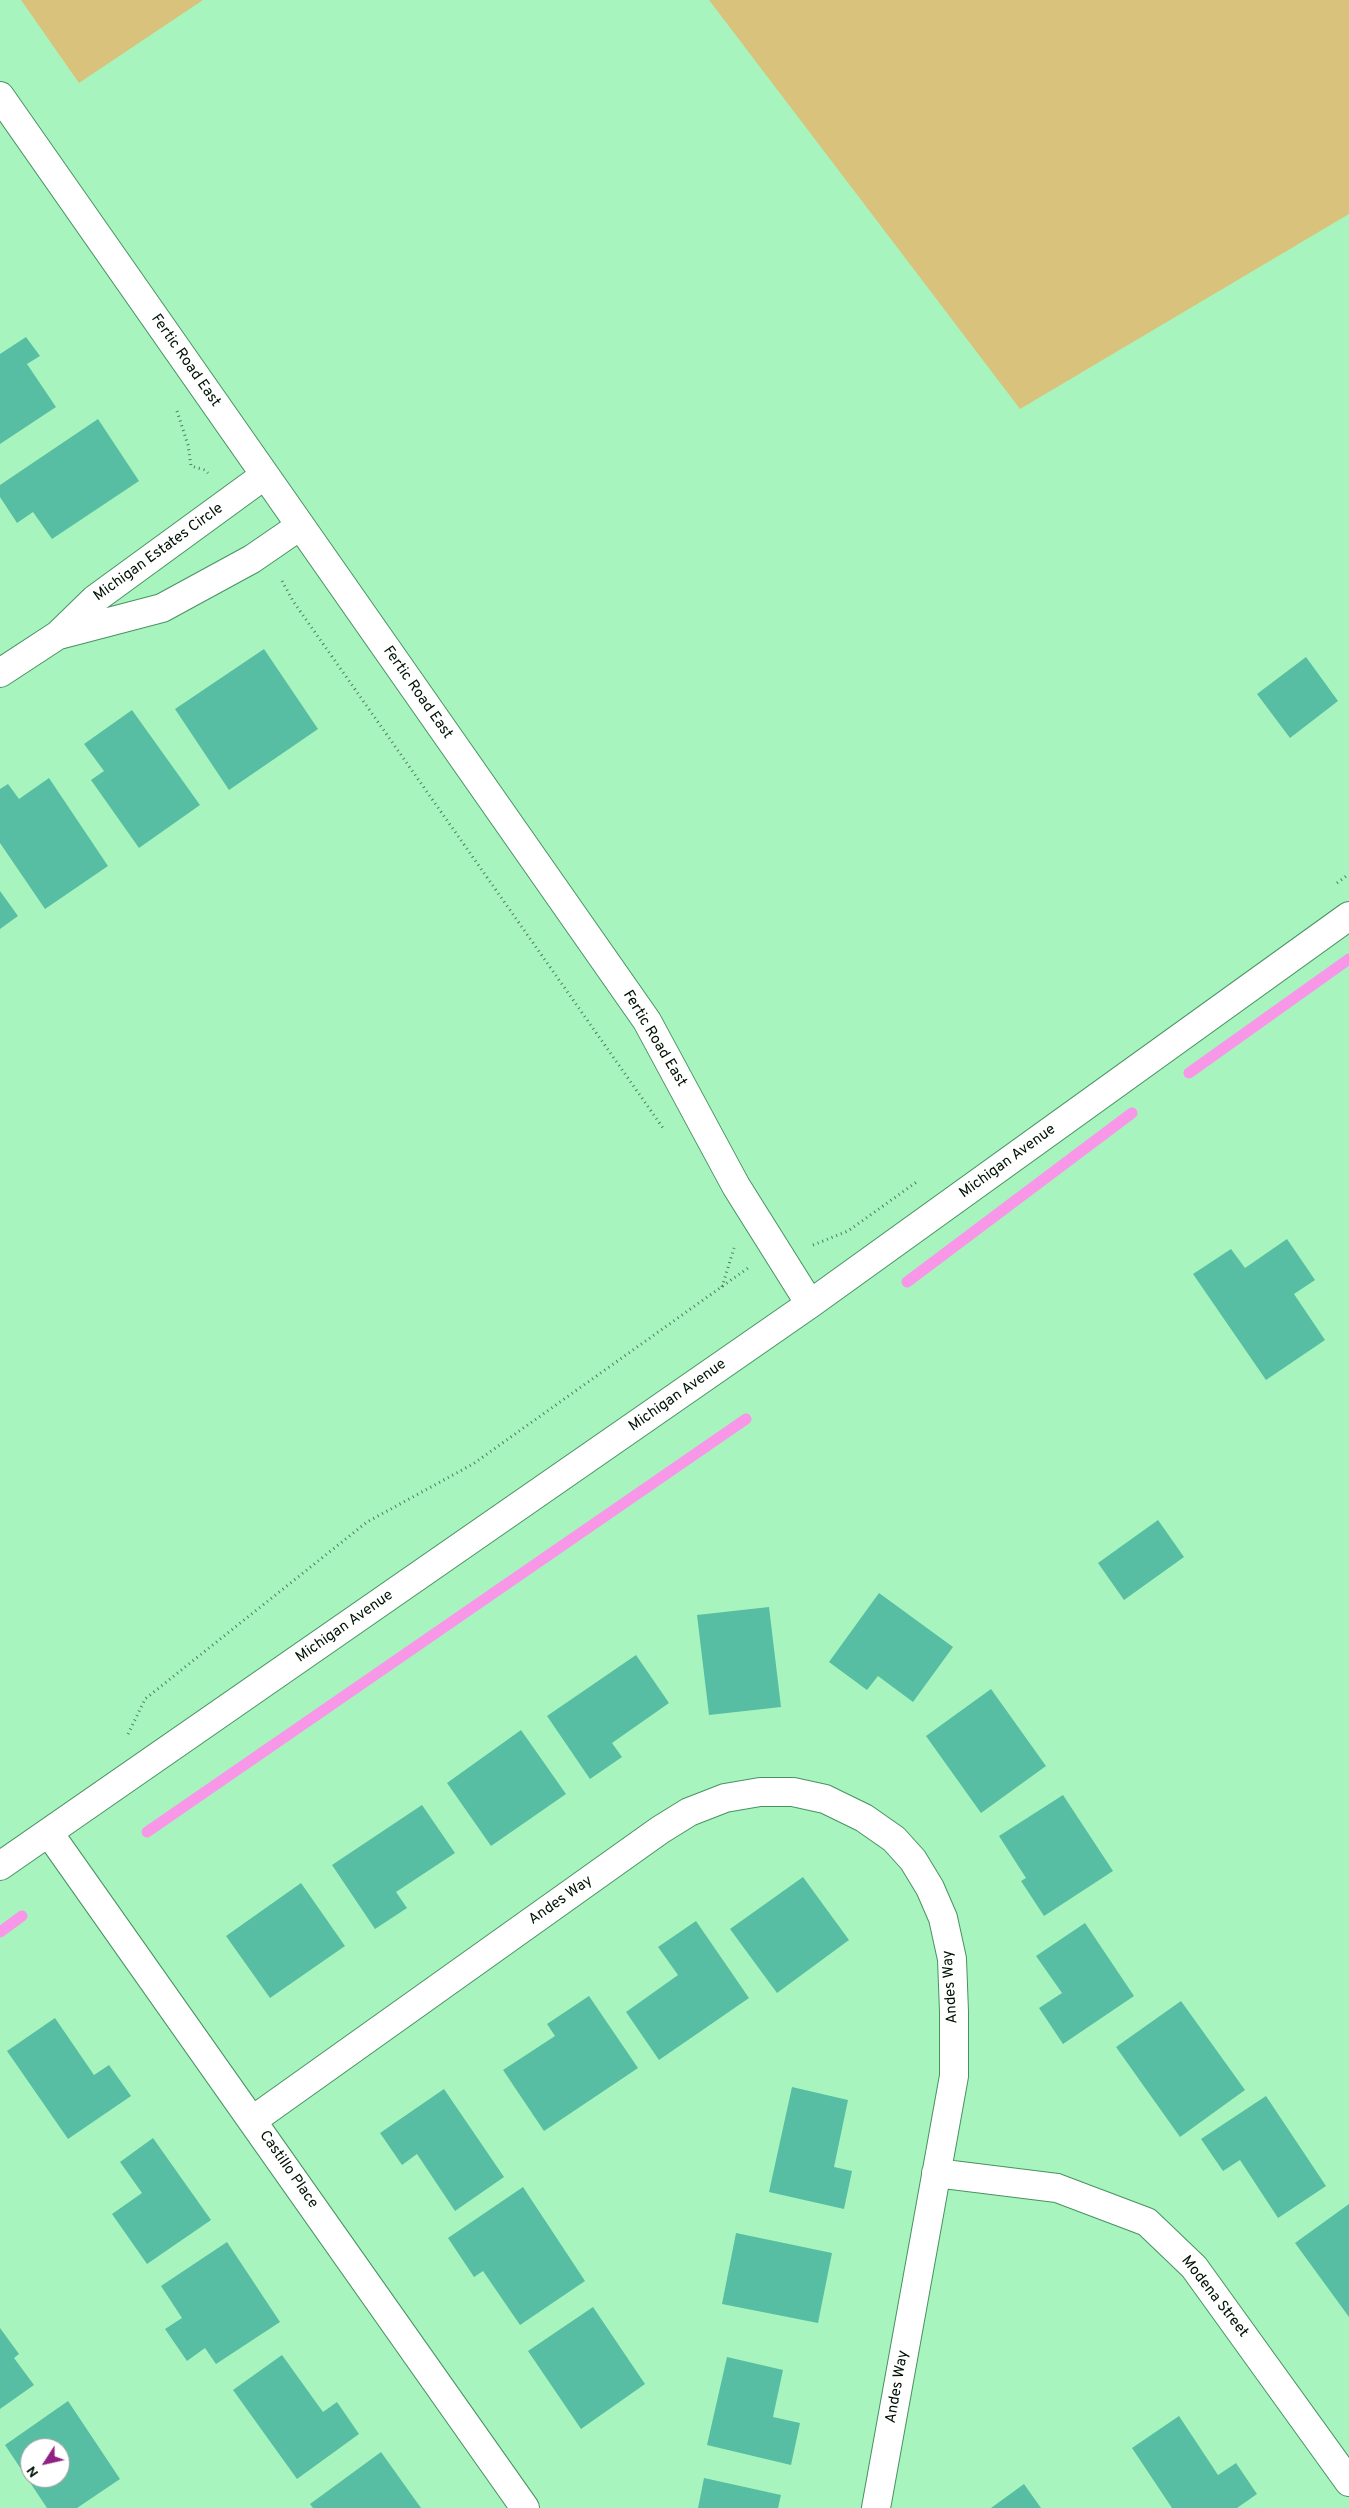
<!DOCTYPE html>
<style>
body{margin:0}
#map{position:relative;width:1349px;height:2508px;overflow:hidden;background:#a8f4be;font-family:Overpass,sans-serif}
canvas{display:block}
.north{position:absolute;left:20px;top:2438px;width:50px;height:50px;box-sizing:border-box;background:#fff;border:1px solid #99a09b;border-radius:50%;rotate:235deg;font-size:14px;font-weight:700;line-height:20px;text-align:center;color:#001104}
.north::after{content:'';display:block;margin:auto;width:18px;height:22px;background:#912284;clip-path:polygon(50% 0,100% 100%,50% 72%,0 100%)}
</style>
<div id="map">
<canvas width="1349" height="2508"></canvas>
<div class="north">N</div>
</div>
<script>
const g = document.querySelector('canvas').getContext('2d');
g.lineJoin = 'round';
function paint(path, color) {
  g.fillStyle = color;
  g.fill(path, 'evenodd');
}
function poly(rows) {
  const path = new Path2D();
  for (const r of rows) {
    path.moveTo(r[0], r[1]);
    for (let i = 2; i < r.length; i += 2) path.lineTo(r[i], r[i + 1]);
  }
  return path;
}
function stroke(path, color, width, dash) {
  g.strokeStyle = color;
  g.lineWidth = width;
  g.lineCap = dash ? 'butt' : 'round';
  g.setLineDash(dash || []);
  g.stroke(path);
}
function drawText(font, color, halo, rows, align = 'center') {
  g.font = font + ' Overpass,sans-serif';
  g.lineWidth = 5;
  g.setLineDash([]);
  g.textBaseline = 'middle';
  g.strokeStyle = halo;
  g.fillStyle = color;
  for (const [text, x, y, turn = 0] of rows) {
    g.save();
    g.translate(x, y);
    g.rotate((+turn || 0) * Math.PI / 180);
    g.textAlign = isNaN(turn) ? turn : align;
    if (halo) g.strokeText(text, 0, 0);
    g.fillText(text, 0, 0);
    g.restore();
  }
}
paint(poly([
 [21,0,203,0,79,83],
 [709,0,1349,0,1349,214,1020,409]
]), '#d9c37c');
stroke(poly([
 [1189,1073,1349,959],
 [907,1282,1132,1113],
 [147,1832,746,1419],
 [0,1932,22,1916]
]), '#f897e8', 11);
paint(poly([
 [26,337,40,356,27,364,56,407,0,444,0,354],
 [98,419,139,481,52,539,33,512,17,523,0,497,0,485],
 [264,649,318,729,229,790,175,709],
 [1306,657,1338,701,1290,738,1257,694],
 [132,710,200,805,139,848,91,780,104,771,84,744],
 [49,778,108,866,45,909,0,843,0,789,8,784,19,799],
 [0,891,18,916,0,929],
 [1287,1239,1315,1280,1294,1294,1325,1340,1266,1380,1193,1274,1231,1249,1245,1268],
 [1158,1520,1184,1557,1124,1600,1098,1563],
 [879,1593,953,1647,913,1702,878,1676,867,1690,829,1662],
 [769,1607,781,1707,709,1715,697,1615],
 [636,1655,669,1703,612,1743,622,1757,590,1779,547,1716],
 [991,1689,1046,1766,981,1813,926,1736],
 [521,1730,566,1794,491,1846,447,1783],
 [1063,1795,1113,1871,1044,1916,1021,1881,1026,1878,999,1836],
 [422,1805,455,1853,396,1892,407,1908,375,1929,332,1865],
 [803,1877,849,1940,777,1993,730,1929],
 [301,1883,345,1946,270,1998,226,1936],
 [696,1921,749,1998,659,2060,626,2012,678,1975,658,1947],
 [1085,1923,1134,1996,1063,2044,1039,2008,1062,1993,1036,1956],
 [589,1996,638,2068,544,2131,503,2070,555,2036,547,2024],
 [1181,2001,1245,2090,1180,2137,1116,2047],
 [55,2018,94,2075,109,2065,131,2096,68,2139,7,2051],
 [792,2087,848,2100,834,2167,852,2171,844,2209,769,2192],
 [444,2089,504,2177,455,2211,417,2154,402,2165,380,2133],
 [1266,2096,1326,2186,1278,2218,1240,2160,1223,2171,1201,2139],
 [153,2138,211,2220,147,2264,112,2214,142,2193,120,2162],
 [523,2187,585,2281,520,2325,483,2271,474,2277,448,2238],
 [1349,2204,1349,2317,1295,2243],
 [736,2233,832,2253,818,2323,722,2304],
 [227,2242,280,2322,216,2364,205,2348,187,2361,165,2329,182,2318,161,2286],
 [593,2307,645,2384,581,2429,528,2351],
 [0,2328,19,2354,14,2358,34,2385,0,2409],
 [282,2355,323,2412,337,2402,359,2434,297,2479,233,2390],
 [727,2357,783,2370,773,2417,800,2423,791,2465,707,2445],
 [68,2401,120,2479,77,2508,47,2508,5,2445],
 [30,2448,60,2448,60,2478,30,2478],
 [1179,2416,1218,2475,1236,2463,1257,2494,1237,2508,1172,2508,1132,2448],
 [381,2452,421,2508,313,2508,310,2504],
 [704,2478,781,2495,778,2508,698,2508],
 [1024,2484,1041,2508,991,2508]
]), '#57bea3');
const minor = poly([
 [0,96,647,1021,736,1186,810,1304],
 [59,635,162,608,252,559,300,526],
 [0,673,58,635,95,599,265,475],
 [49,1833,525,2508],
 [0,1866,810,1304,1349,916],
 [253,2120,660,1830,689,1812,725,1798,760,1792,793,1792,825,1799,864,1818,894,1839,913,1860,930,1888,943,1918,952,1959,954,2012,954,2076,876,2508],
 [936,2173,1057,2188,1147,2222,1194,2267,1349,2482]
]);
stroke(minor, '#489262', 30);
stroke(poly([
 [177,411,188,445,191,466,205,470,208,473],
 [282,581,293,601,663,1128],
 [1337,883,1349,874],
 [813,1245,848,1231,918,1181],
 [722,1287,734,1248],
 [128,1734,145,1699,367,1522,473,1464,748,1268]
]), '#507d5d', 3, [1, 4]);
stroke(minor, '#fff', 28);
drawText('15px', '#001104', '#fff', [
 ["Fertic Road East",185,361,55],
 ["Michigan Estates Circle",159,553,-36],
 ["Fertic Road East",417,693,55],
 ["Fertic Road East",654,1039,59],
 ["Michigan Avenue",1008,1162,-36],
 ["Michigan Avenue",678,1396,-35],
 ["Michigan Avenue",345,1627,-35],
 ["Andes Way",561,1901,-35],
 ["Andes Way",951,1987,-94],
 ["Castillo Place",288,2170,55],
 ["Modena Street",1214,2297,52],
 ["Andes Way",898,2387,-80]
]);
</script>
